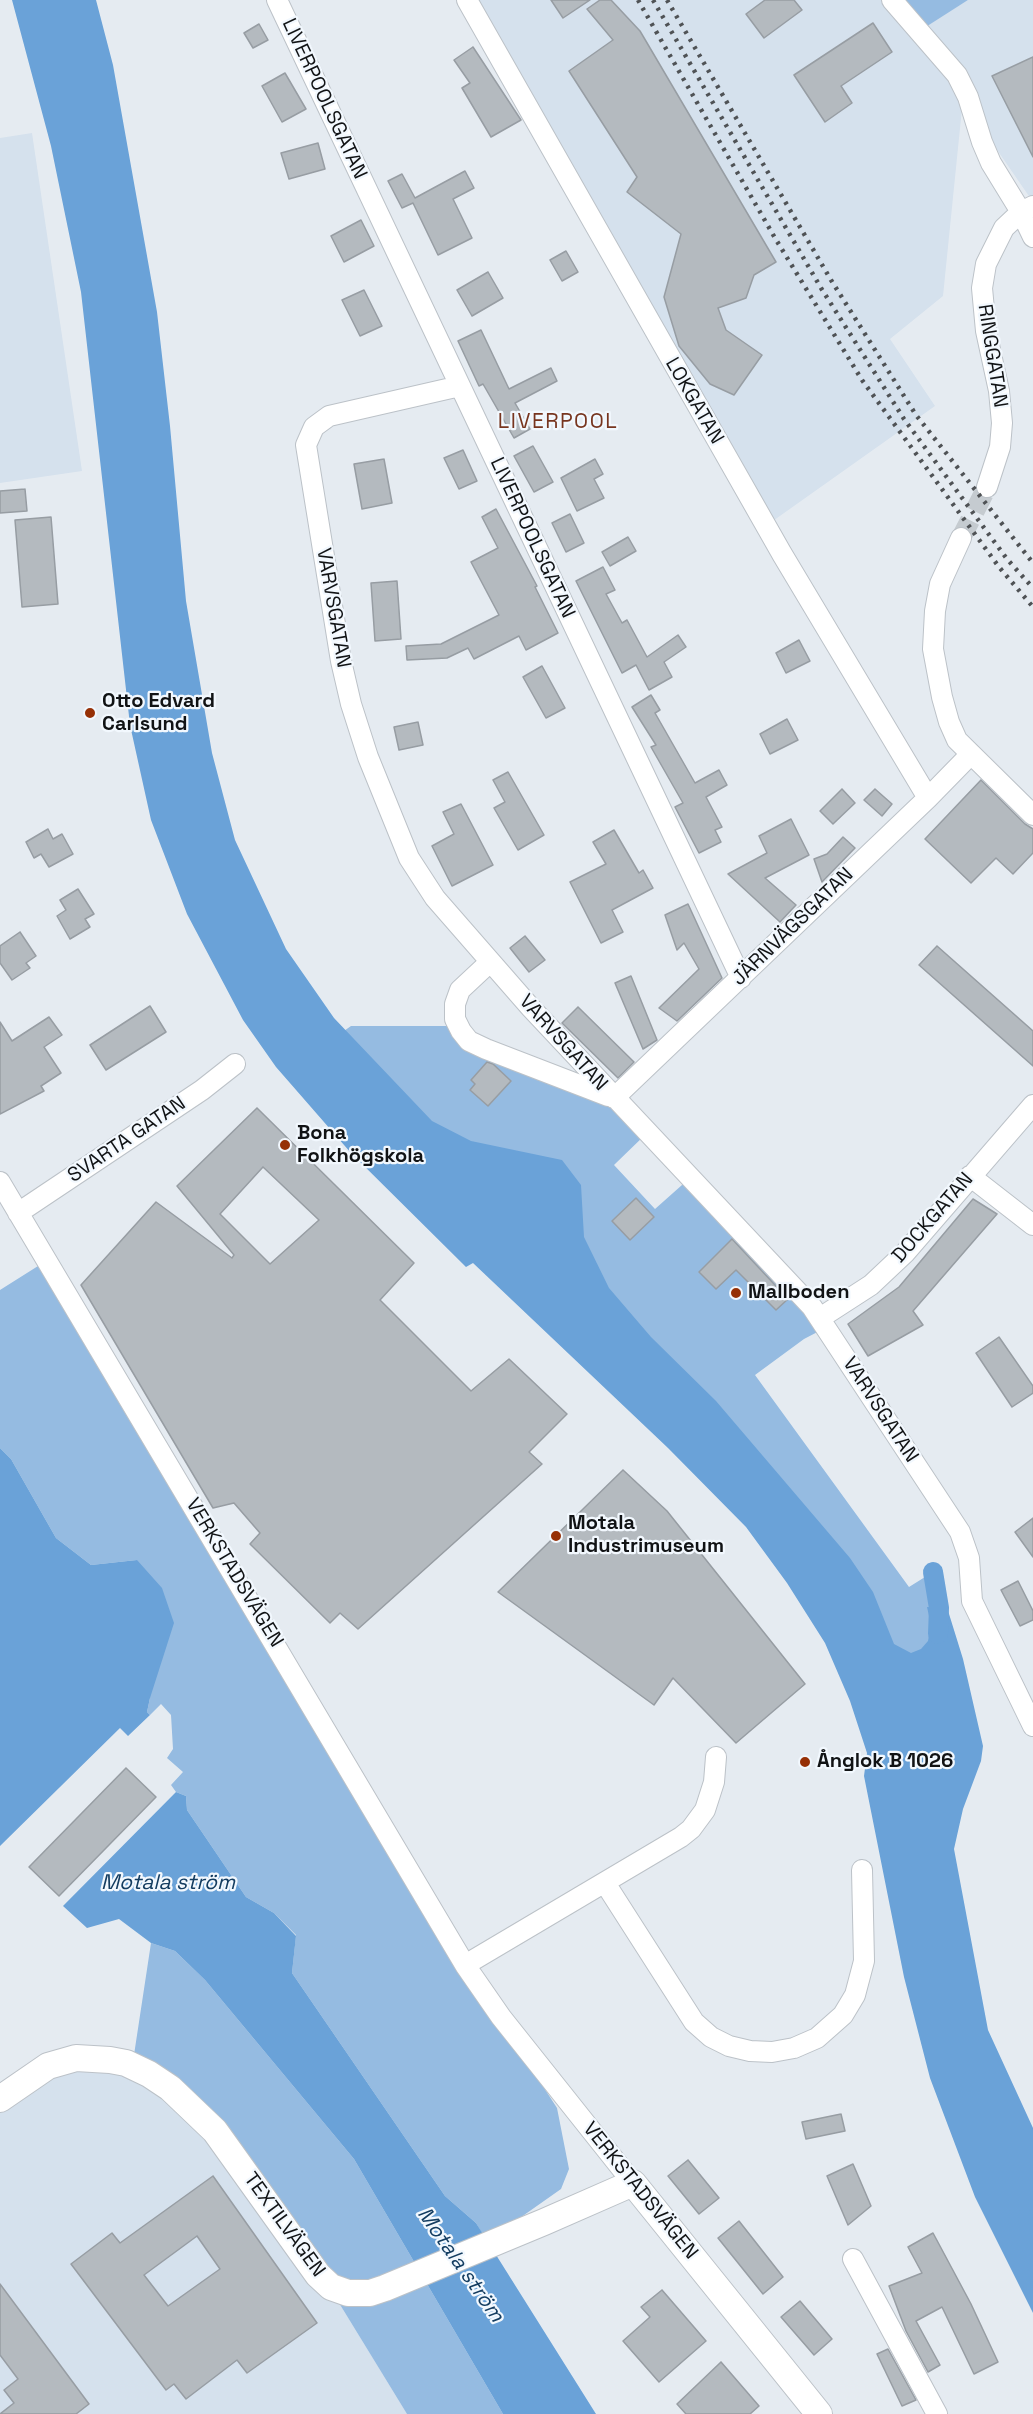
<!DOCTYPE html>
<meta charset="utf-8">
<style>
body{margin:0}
canvas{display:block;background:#e5ebf1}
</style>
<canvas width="1033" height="2414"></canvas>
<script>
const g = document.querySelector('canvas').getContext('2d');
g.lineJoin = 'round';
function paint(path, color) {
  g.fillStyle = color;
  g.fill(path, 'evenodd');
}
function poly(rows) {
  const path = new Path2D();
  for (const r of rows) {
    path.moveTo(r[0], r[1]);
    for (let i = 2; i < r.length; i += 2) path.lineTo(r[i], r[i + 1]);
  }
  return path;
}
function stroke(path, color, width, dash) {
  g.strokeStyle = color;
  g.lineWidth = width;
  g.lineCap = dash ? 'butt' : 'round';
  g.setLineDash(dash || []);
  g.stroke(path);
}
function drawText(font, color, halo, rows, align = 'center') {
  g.font = font + ' "Space Grotesk",sans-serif';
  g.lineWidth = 4.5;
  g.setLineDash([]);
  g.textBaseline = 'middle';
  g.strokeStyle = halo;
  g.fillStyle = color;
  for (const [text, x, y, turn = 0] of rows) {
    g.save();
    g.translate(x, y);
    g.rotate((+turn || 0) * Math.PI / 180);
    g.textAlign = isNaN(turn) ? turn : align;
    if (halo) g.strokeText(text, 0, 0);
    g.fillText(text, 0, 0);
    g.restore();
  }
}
paint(poly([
 [472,0,889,0,921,29,968,0,1033,0,1033,202,993,144,980,101,966,69,943,296,890,339,935,406,770,523],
 [32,133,82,471,0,483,0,138],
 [94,2061,175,2095,328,2285,407,2414,0,2414,0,2112,57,2070]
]), '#d5e1ed');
paint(poly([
 [889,0,968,0,921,30],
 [351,1026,450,1026,621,1107,647,1133,614,1165,655,1209,691,1177,829,1326,804,1339,755,1375,909,1587,933,1572,939,1608,935,1688,789,1538,307,1057],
 [46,1261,465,1965,557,2108,569,2169,561,2189,517,2220,483,2235,476,2223,445,2196,292,1973,296,1935,274,1913,246,1897,187,1810,186,1796,176,1792,171,1785,183,1772,167,1758,173,1749,171,1715,161,1704,150,1715,147,1712,150,1698,137,1560,91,1565,56,1538,11,1459,0,1448,0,1290],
 [151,1943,175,1951,205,1980,354,2159,503,2414,407,2414,328,2285,214,2121,132,2068]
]), '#95bbe1');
paint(poly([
 [12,0,96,0,113,65,157,312,170,426,186,601,212,753,235,840,286,949,334,1018,432,1121,471,1141,562,1160,581,1185,584,1237,609,1288,651,1337,716,1401,850,1558,873,1592,894,1644,911,1653,921,1649,928,1641,931,1625,927,1607,939,1608,945,1601,963,1659,983,1746,981,1761,963,1809,954,1849,988,2030,1033,2128,1033,2313,975,2197,930,2078,904,1977,864,1776,867,1753,850,1701,825,1643,787,1583,746,1527,668,1448,473,1263,466,1267,351,1153,276,1067,243,1020,187,914,151,820,130,725,81,292,51,146],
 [0,1448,11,1459,56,1538,91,1565,137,1560,162,1588,174,1623,150,1698,147,1712,150,1715,128,1736,120,1728,0,1846],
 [176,1792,186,1796,187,1810,246,1897,274,1913,296,1936,292,1973,445,2196,476,2223,596,2414,503,2414,354,2159,205,1980,175,1951,151,1943,119,1919,87,1928,63,1906]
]), '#6aa2d8');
stroke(poly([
 [933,1572,939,1608,938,1634]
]), '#6aa2d8', 20);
const building = poly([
 [551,0,590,0,563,18,551,0],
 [600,0,611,0,640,31,776,262,754,275,746,298,718,308,726,330,762,355,734,395,710,384,679,346,664,297,681,234,627,192,637,177,569,71,613,40,587,9,600,0],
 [765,0,794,0,802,10,764,38,746,14,765,0],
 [873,23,892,52,841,86,852,103,825,122,794,75,873,23],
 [259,24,268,40,253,48,244,33,259,24],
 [473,47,521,120,491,137,462,88,470,83,454,60,473,47],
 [1033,57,1033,157,992,76,1033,57],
 [285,73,306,109,282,122,262,86,285,73],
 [318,143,325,169,289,179,281,153,318,143],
 [465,171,474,188,453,199,472,238,438,255,413,203,402,208,388,181,402,174,415,198,465,171],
 [361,220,374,246,344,262,331,236,361,220],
 [566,251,578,272,562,281,550,260,566,251],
 [488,272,503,298,472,316,457,290,488,272],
 [364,290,382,326,360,336,342,300,364,290],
 [481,330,509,389,551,368,557,381,515,403,530,429,514,438,483,384,479,386,458,341,481,330],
 [533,446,553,482,534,492,514,456,533,446],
 [463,450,477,481,459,489,444,458,463,450],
 [384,459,392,503,362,509,354,464,384,459],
 [595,459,603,474,594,479,604,498,577,511,561,478,595,459],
 [25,489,27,511,0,513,0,491,25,489],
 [496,509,537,586,535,587,558,633,526,650,519,636,474,659,468,648,447,658,407,660,406,646,441,644,499,615,471,562,498,548,482,517,496,509],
 [570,514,584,543,566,552,552,523,570,514],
 [51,517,58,604,22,607,15,520,51,517],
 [628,537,636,551,610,566,602,552,628,537],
 [603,567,615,590,606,594,622,623,627,620,647,657,678,635,686,647,664,662,672,677,649,690,636,665,622,673,576,581,603,567],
 [397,581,401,639,375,641,371,583,397,581],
 [799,640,810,661,786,673,776,653,799,640],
 [542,666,565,708,546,718,523,677,542,666],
 [651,695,660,710,655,713,695,783,719,770,727,785,706,797,722,827,715,830,721,842,699,853,675,807,683,803,651,747,656,745,632,707,651,695],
 [787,719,798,740,770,754,760,734,787,719],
 [418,722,423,745,399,750,394,727,418,722],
 [508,772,544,835,518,850,494,808,505,802,493,780,508,772],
 [981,780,1025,824,1033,829,1033,853,1013,874,996,858,971,883,925,839,981,780],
 [842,789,855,803,833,824,820,811,842,789],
 [875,789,892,804,882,816,864,800,875,789],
 [461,804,493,865,452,886,432,846,454,834,443,812,461,804],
 [791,819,809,855,765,878,796,905,780,922,728,874,767,853,759,836,791,819],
 [48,829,53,839,62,834,73,854,49,867,41,854,34,858,26,842,48,829],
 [614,830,639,873,643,870,653,888,612,910,623,932,601,943,570,882,606,864,593,842,614,830],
 [843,837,855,848,822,882,814,859,827,854,843,837],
 [78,889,94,914,85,919,90,927,70,939,57,916,66,910,60,900,78,889],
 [688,904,722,978,677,1021,659,1008,699,969,684,943,677,950,665,915,688,904],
 [20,932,36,956,26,963,30,968,12,980,0,963,0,946,20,932],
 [525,936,545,960,529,972,510,948,525,936],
 [937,946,1033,1031,1033,1066,919,965,937,946],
 [631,976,657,1040,643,1049,615,983,631,976],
 [150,1006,166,1032,106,1070,90,1045,150,1006],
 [578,1007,634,1062,618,1078,562,1023,578,1007],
 [49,1017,62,1035,44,1047,61,1073,41,1086,44,1091,0,1114,0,1022,12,1041,49,1017],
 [487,1062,493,1064,511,1081,488,1106,470,1090,475,1084,471,1080,487,1062],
 [257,1108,414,1263,380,1300,471,1391,509,1359,567,1414,529,1452,542,1464,358,1629,340,1613,330,1623,250,1544,260,1533,234,1503,213,1508,81,1285,156,1202,232,1258,234,1255,177,1186,257,1108],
 [263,1167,319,1220,270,1264,220,1214,263,1167],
 [636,1198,654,1217,630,1240,612,1221,636,1198],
 [973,1199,997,1214,913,1311,923,1325,868,1356,848,1324,899,1287,973,1199],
 [732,1239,788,1299,776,1310,736,1270,716,1289,699,1272,732,1239],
 [999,1337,1033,1386,1033,1393,1012,1407,976,1353,999,1337],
 [623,1470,667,1511,805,1684,736,1743,673,1678,654,1705,498,1592,623,1470],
 [1033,1518,1033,1557,1015,1532,1033,1518],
 [1018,1581,1033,1611,1033,1620,1020,1626,1001,1590,1018,1581],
 [126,1768,156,1797,59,1896,29,1867,126,1768],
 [841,2114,845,2131,806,2139,802,2122,841,2114],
 [688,2160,719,2198,699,2214,668,2176,688,2160],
 [853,2164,871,2206,848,2225,827,2176,853,2164],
 [213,2176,317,2323,247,2373,237,2360,186,2399,174,2384,166,2390,71,2264,112,2233,120,2243,213,2176],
 [197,2236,220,2269,168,2306,144,2275,197,2236],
 [739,2221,783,2277,763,2294,718,2238,739,2221],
 [933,2233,971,2304,998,2362,974,2374,942,2307,916,2321,940,2365,928,2372,906,2331,889,2286,922,2273,908,2247,933,2233],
 [0,2284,89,2404,76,2414,0,2414,14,2403,4,2390,18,2379,0,2355,0,2284],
 [662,2290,706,2341,659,2382,623,2341,650,2317,641,2307,662,2290],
 [800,2301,832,2339,814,2355,781,2317,800,2301],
 [888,2349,916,2400,902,2406,877,2354,888,2349],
 [721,2362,759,2406,750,2414,686,2414,677,2404,721,2362]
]);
paint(building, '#b4babf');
stroke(building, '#979da3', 1.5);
stroke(poly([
 [961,538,987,487]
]), '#c5cbd0', 20, [20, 10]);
const minor = poly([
 [277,0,741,978],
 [467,0,782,554,928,798],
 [892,0,957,75,968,97,982,142,991,163,1021,212,1033,237],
 [460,386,329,416,314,427,306,445,341,661,351,704,368,757,409,858,435,898,531,1008,812,1307,960,1532,969,1558,972,1601,1033,1726],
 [987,487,1000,447,1002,423,999,391,986,331,982,288,986,264,1004,228,1021,212,1033,206],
 [961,538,940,584,935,611,933,649,942,697,949,722,957,740,1033,815],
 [490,962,460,990,455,1004,455,1019,461,1031,469,1041,486,1049,608,1096],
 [614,1098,928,798,971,754],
 [970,1176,1033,1225],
 [0,1182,465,1965,501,2017,633,2183],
 [18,1213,202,1090,235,1064],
 [820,1318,871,1285,905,1253,1033,1105],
 [605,1883,694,2022,711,2037,729,2046,750,2051,772,2052,794,2048,817,2038,843,2015,855,1995,864,1961,862,1870],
 [465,1965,681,1837,691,1829,705,1810,714,1782,716,1757],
 [853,2259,937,2414]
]);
const tertiary = poly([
 [0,2099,48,2066,76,2058,110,2060,126,2063,149,2074,170,2088,215,2131,318,2275,331,2287,348,2293,370,2293,385,2288,544,2222,633,2183,819,2414]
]);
stroke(minor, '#bcc2c8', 22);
stroke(tertiary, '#bcc2c8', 28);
stroke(minor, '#fff', 20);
stroke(tertiary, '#fff', 26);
stroke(poly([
 [638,0,775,238,862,380,999,567,1033,607],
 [653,0,821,288,904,419,1007,559,1033,588],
 [667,0,831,280,916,415,1033,563]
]), '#4f5255', 4.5, [3, 6]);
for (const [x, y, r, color] of [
 [90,713,6,"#963006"],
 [285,1145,6,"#963006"],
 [736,1293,6,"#963006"],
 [556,1536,6,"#963006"],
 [805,1762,6,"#963006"]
]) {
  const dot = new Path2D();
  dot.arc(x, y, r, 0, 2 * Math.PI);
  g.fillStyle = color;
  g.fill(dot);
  stroke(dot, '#f2f8fe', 2);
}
drawText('20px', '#111315', '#f2f8fe', [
 ["LIVERPOOLSGATAN",324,99,65],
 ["RINGGATAN",992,356,81],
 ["LOKGATAN",694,401,60],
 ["LIVERPOOLSGATAN",532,538,65],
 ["VARVSGATAN",333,608,80],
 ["JÄRNVÄGSGATAN",793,927,-44],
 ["VARVSGATAN",563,1043,48],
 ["SVARTA GATAN",127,1140,-34],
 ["DOCKGATAN",933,1218,-49],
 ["VARVSGATAN",880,1410,57],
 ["VERKSTADSVÄGEN",234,1573,59],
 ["VERKSTADSVÄGEN",640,2191,51],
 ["TEXTILVÄGEN",284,2225,54]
]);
drawText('bold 20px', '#111315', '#f2f8fe', [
 ["Otto Edvard",102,702],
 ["Carlsund",102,725],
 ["Bona",297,1134],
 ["Folkhögskola",297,1157],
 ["Mallboden",748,1293],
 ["Motala",568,1524],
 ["Industrimuseum",568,1547],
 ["Ånglok B 1026",817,1762]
], 'left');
g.letterSpacing = '1.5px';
drawText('21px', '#77351f', '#f2f8fe', [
 ["LIVERPOOL",558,422]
]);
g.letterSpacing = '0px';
drawText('italic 21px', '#143d61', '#f2f8fe', [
 ["Motala ström",168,1883],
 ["Motala ström",460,2265,55]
]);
</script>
